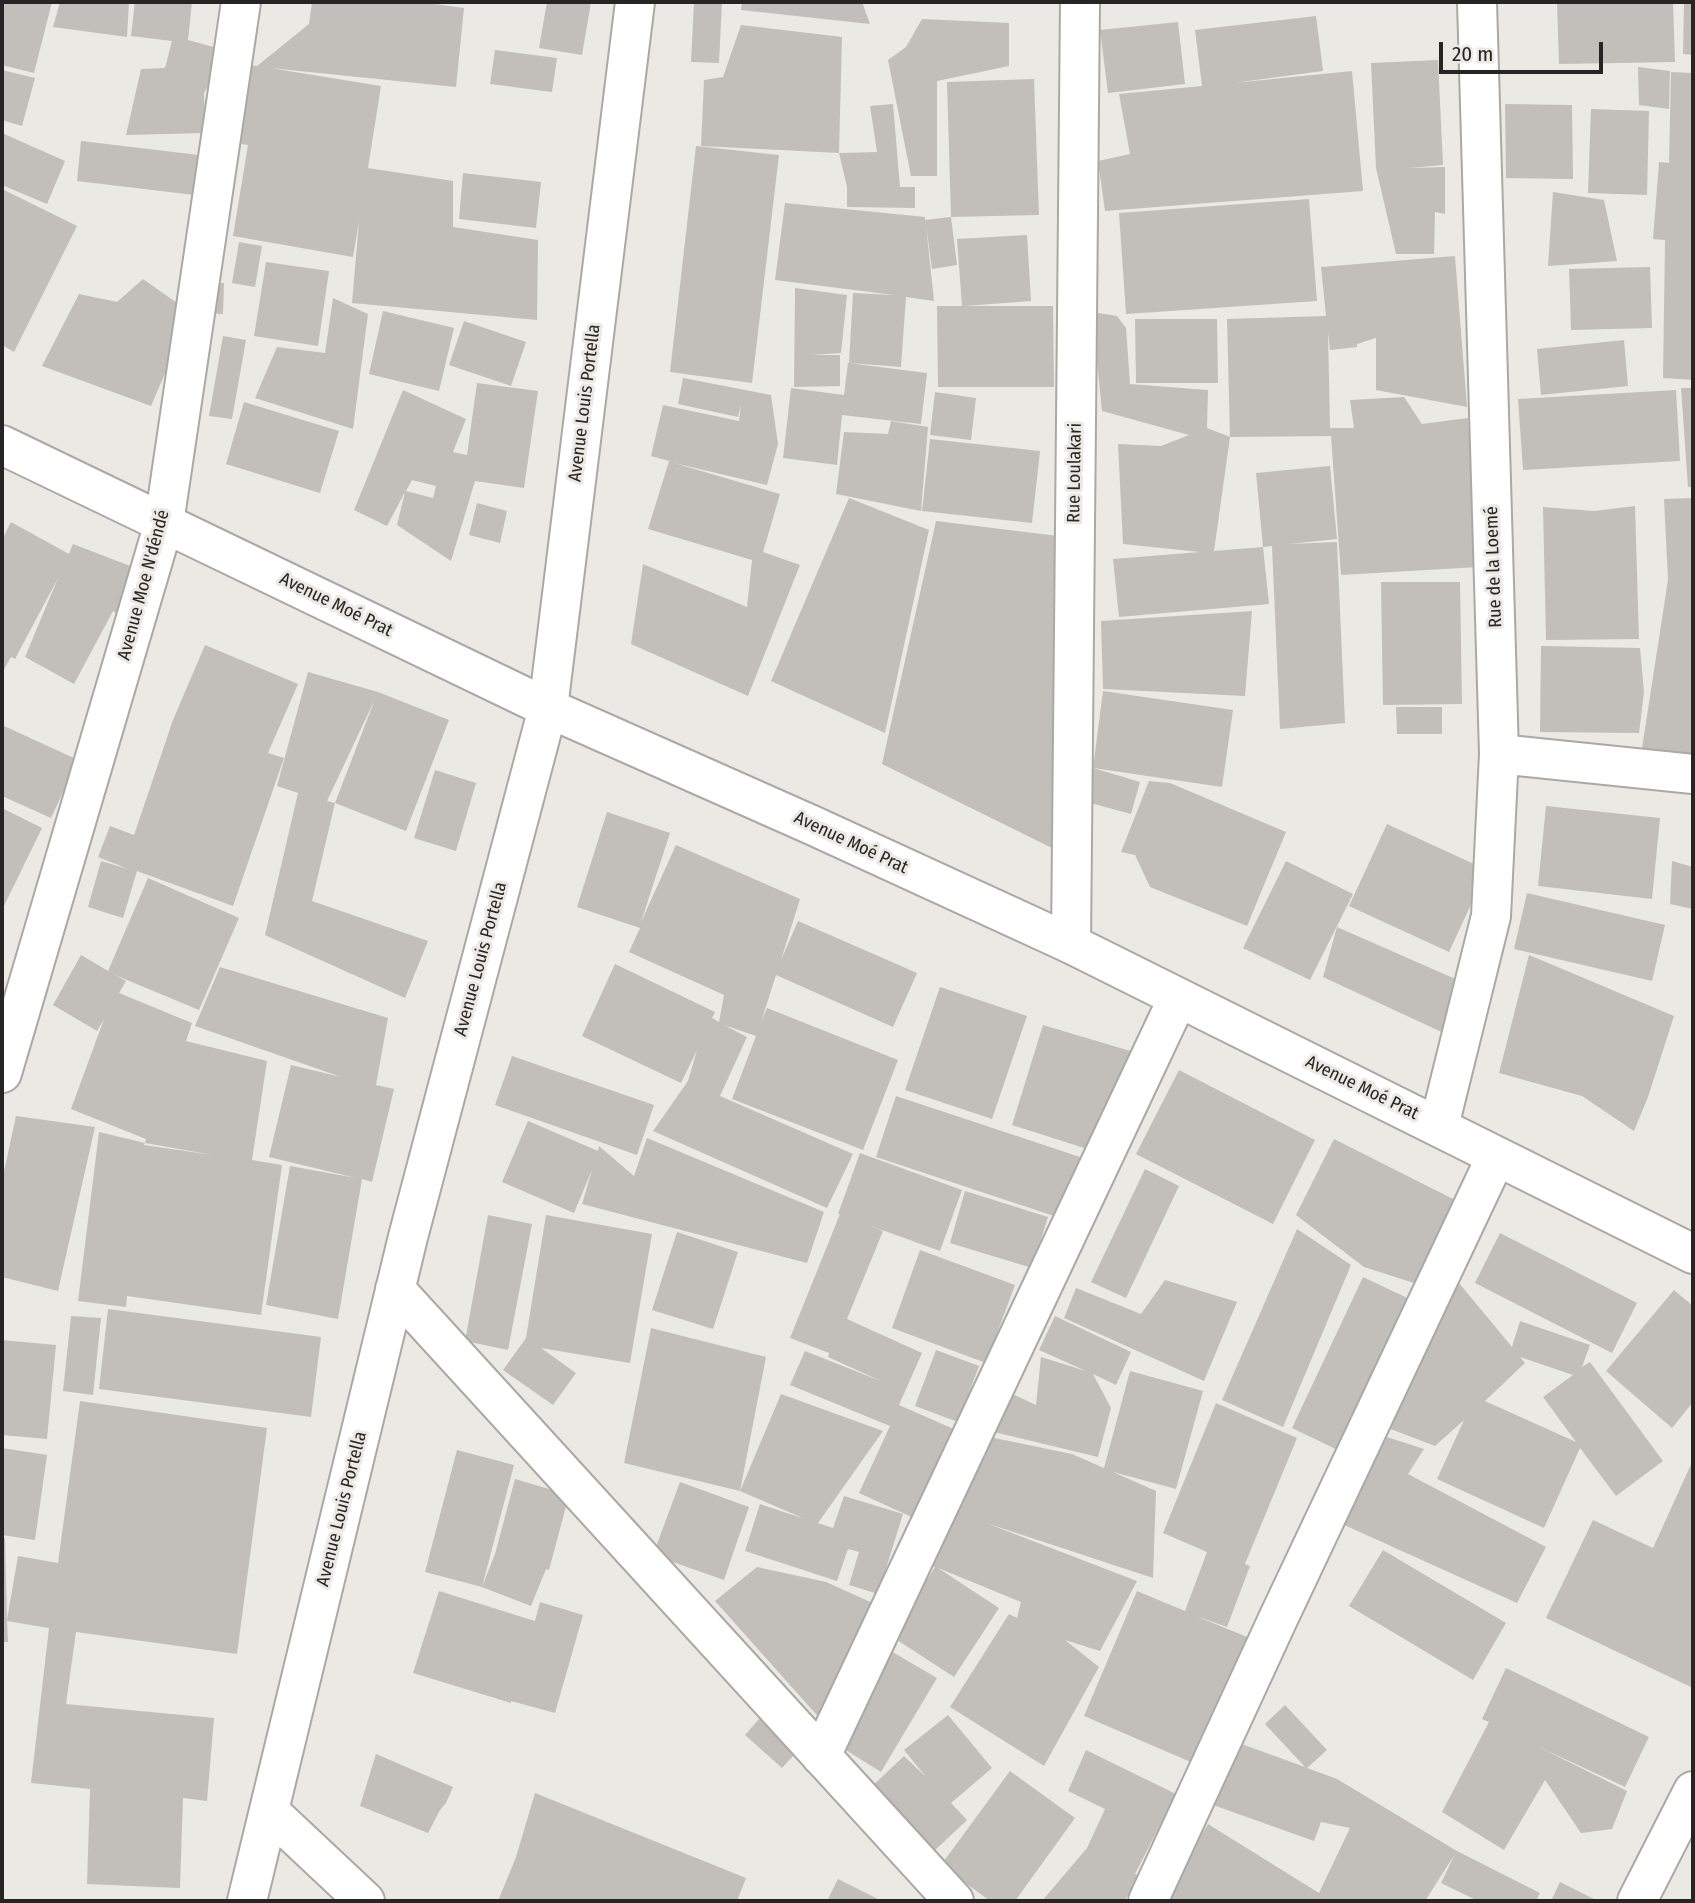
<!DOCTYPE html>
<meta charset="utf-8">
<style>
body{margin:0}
#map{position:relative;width:1695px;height:1903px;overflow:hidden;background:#ebe9e3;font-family:"Fira Sans Condensed",sans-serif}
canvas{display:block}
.frame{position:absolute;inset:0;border:4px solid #262523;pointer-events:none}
.scale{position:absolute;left:1439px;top:42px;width:164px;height:32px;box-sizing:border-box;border:4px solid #262523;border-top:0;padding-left:9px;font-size:21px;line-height:24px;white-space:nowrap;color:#262523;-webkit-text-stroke:5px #ebe9e3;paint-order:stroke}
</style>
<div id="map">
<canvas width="1695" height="1903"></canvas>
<div class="frame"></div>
<div class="scale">20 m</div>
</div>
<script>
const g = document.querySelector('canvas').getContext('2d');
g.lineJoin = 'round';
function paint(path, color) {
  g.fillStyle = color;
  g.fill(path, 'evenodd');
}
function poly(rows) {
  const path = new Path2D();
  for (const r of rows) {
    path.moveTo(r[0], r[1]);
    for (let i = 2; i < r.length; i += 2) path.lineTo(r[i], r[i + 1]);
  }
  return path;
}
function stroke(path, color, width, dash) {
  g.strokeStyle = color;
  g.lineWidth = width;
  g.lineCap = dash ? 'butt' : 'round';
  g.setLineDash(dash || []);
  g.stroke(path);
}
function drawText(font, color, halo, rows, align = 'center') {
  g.font = font + ' "Fira Sans Condensed",sans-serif';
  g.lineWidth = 6;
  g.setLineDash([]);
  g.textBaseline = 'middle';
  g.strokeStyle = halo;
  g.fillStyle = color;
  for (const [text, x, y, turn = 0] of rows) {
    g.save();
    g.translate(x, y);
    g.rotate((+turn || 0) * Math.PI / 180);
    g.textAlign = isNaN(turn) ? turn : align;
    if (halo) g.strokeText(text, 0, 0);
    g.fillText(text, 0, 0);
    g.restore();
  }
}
paint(poly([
 [2,2,52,2,34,73,2,65],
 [60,2,129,2,127,37,53,27],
 [135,2,192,2,188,40,228,51,204,93,205,133,126,135,141,69,165,68,172,41,131,36],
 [312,2,420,2,464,8,456,87,270,68,381,86,368,168,453,181,453,227,538,240,537,320,352,303,359,221,353,257,233,236,248,145,231,142,244,64,257,66,309,24],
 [547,2,591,2,582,55,539,48],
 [694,2,722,2,719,63,691,62],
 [742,2,862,2,870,24,741,10],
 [1557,2,1673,2,1675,62,1559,64],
 [1684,2,1693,2,1693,55,1683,54],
 [1316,16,1323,71,1233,83,1352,71,1363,191,1105,211,1098,161,1130,154,1119,94,1202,86,1195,30],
 [922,19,1009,23,1009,66,937,81,937,176,911,176,888,60,906,47],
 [1178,22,1185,84,1108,93,1100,30],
 [741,25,842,37,839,153,701,146,704,80,723,77],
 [495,50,557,58,552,92,490,84],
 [1438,60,1443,165,1409,168,1445,167,1445,214,1435,212,1434,254,1396,254,1376,168,1371,63],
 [1638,67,1670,71,1669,109,1639,105],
 [2,70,35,78,22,126,2,120],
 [1671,72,1693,73,1693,380,1663,378,1665,240,1653,239,1659,162,1669,163],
 [1034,79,1039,215,951,217,957,265,932,269,926,225,934,301,906,297,901,367,849,363,853,293,894,295,775,280,785,203,925,217,925,220,951,217,947,82],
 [893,104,900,187,915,187,915,208,847,207,847,187,839,153,877,152,870,106],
 [1505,104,1572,105,1573,179,1506,178],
 [1591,109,1649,111,1647,195,1588,193],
 [2,133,65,161,47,204,2,185],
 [81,141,199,155,194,195,77,181],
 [696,146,779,155,752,383,670,372],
 [463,173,541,182,536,228,459,219],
 [2,189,77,226,14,352,2,345],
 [1553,192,1604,200,1617,261,1548,266],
 [1309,199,1317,301,1126,314,1119,213],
 [1027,235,1031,301,965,306,1053,306,1054,387,938,387,937,306,962,306,957,239],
 [239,242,262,246,255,287,232,283],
 [1455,256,1467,407,1376,390,1376,338,1357,344,1357,347,1330,350,1328,331,1330,428,1354,428,1350,400,1404,397,1422,424,1468,418,1478,567,1341,575,1331,436,1230,437,1214,551,1263,547,1269,604,1119,617,1113,559,1200,552,1123,544,1118,444,1161,446,1189,435,1102,411,1092,312,1117,316,1126,328,1130,384,1208,390,1207,428,1230,437,1227,319,1326,316,1321,267],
 [266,262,329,271,318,346,254,336],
 [1650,267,1652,328,1571,330,1569,269],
 [143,279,191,313,151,406,42,366,79,294,117,302],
 [207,282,224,283,223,314,206,313],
 [795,288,847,295,841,353,811,355,840,355,840,386,794,387],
 [333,298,368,314,353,429,255,398,277,347,325,353],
 [383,311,454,328,439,391,369,374],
 [1135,319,1217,319,1218,383,1136,383],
 [464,321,526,342,511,386,449,365],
 [223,336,246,340,232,419,209,416],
 [1624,340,1628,386,1541,395,1537,349],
 [848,363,927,373,921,424,842,415,837,465,783,458,791,388,844,395],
 [683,378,771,395,778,444,767,485,674,463,780,494,763,552,800,565,748,696,631,644,643,564,747,607,752,560,648,529,669,461,651,456,663,405,739,421,741,404,738,417,678,404],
 [477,383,538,391,524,488,475,481,451,561,397,525,405,492,387,526,354,510,403,390,466,419,453,452,467,455],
 [412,480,436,486,433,498,406,491],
 [1681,388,1693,388,1693,487,1688,487],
 [1676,390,1680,461,1523,470,1518,399],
 [935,392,976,398,971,440,930,435],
 [244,402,339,431,320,493,226,464],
 [891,421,928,427,921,511,836,494,844,432,888,434],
 [930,439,1040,451,1032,523,922,511],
 [1330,466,1337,539,1289,544,1337,542,1345,723,1280,729,1272,546,1263,547,1256,473],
 [849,498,929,530,885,733,771,681],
 [1693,498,1693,765,1640,761,1668,580,1664,499],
 [477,503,507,511,500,543,469,535],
 [1635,506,1639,639,1546,640,1543,507,1594,511],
 [936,521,1066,537,1058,851,882,764],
 [11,522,69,554,73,544,151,574,138,630,113,611,74,684,25,657,58,578,15,659,11,657,2,673,2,540],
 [1381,582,1460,582,1462,704,1383,705],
 [1252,611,1245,696,1103,689,1101,621],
 [205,645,298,684,268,753,284,758,233,906,137,871,123,918,88,907,101,861,128,869,98,857,110,826,134,835,173,720],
 [1541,646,1640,648,1644,692,1639,733,1540,732],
 [308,672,378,692,449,720,406,831,335,803,312,901,428,941,405,998,265,935,298,793,277,786],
 [375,699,335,803,327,801],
 [1103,691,1233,710,1222,787,1093,768,1140,782,1131,814,1083,801,1093,768],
 [1396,707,1442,707,1442,734,1397,734],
 [2,725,78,760,51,818,2,796],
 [435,770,476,783,456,851,414,838],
 [1149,781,1170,783,1286,832,1247,926,1150,887,1135,855,1121,852],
 [1546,806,1660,818,1652,899,1538,886],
 [2,808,42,828,2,910],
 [607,812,670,833,641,922,676,845,800,899,781,960,798,921,917,973,893,1027,776,975,761,1022,767,1008,898,1060,863,1150,732,1099,756,1036,724,1025,747,1037,720,1096,853,1154,827,1208,653,1131,688,1081,697,1050,681,1083,582,1036,615,964,715,1012,712,1018,719,1022,724,995,629,952,640,928,577,907],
 [1387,824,1487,870,1449,952,1349,906],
 [1286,861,1353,894,1310,980,1243,948],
 [1672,861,1693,867,1693,909,1670,904],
 [148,878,239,918,199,1010,115,975,126,981,119,993,192,1023,186,1041,267,1061,252,1160,282,1165,261,1315,127,1296,126,1307,78,1301,99,1132,145,1143,144,1145,213,1155,145,1143,146,1139,71,1109,104,1019,97,1031,53,1005,81,955,108,971],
 [1527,893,1665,925,1652,981,1514,949],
 [1337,927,1460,981,1448,1035,1323,977],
 [1529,955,1674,1016,1648,1097,1634,1131,1582,1096,1499,1073],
 [220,967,388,1018,376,1085,394,1089,372,1182,362,1179,338,1319,266,1305,290,1166,356,1178,269,1157,291,1065,341,1077,195,1026],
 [940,987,1027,1016,992,1119,905,1090],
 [1043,1025,1137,1053,1106,1155,1012,1125],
 [512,1056,654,1105,637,1155,495,1105],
 [1179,1070,1315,1140,1273,1224,1136,1154],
 [896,1096,1080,1157,1060,1218,876,1157],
 [16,1116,95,1127,58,1291,2,1277,2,1181],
 [528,1121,598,1151,599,1146,634,1176,647,1138,824,1212,807,1263,582,1204,592,1170,574,1213,502,1182],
 [1334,1139,1467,1206,1417,1284,1364,1267,1296,1215],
 [860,1153,962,1190,940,1251,871,1226,883,1231,847,1319,922,1353,899,1405,956,1430,916,1519,859,1493,890,1426,790,1385,805,1351,883,1382,828,1357,829,1353,790,1338,840,1214,838,1214],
 [1145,1169,1179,1186,1126,1298,1091,1282],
 [965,1191,1048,1217,1032,1268,950,1243],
 [488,1215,532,1224,508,1350,465,1341],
 [546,1215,652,1234,630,1363,541,1348,576,1373,553,1405,503,1370,526,1338],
 [1297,1229,1351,1265,1283,1427,1222,1400],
 [677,1232,738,1252,713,1329,652,1310],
 [1500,1233,1637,1303,1612,1353,1475,1283],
 [920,1250,1015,1285,986,1363,892,1328],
 [1363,1277,1418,1303,1346,1454,1292,1428],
 [1165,1280,1237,1302,1204,1381,1064,1318,1076,1288,1141,1314],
 [1459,1283,1512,1347,1520,1321,1590,1345,1582,1367,1590,1362,1663,1461,1616,1496,1580,1448,1544,1528,1437,1479,1464,1420,1435,1446,1388,1428],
 [1520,1357,1573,1375,1543,1397,1576,1442,1485,1401,1525,1363],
 [1674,1290,1693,1306,1693,1402,1672,1428,1606,1371],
 [108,1309,321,1337,311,1417,99,1389],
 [71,1316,101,1318,93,1395,63,1391],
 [1055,1316,1131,1352,1116,1385,1093,1374,1111,1408,1098,1457,990,1431,1000,1388,1036,1405,1041,1357,1086,1371,1039,1350],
 [651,1328,766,1357,740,1491,781,1394,883,1431,818,1523,833,1528,844,1496,903,1514,878,1594,849,1585,859,1552,848,1549,837,1581,745,1551,760,1504,805,1519,740,1491,624,1463],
 [2,1340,56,1345,47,1439,2,1435],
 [936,1350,979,1366,958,1422,915,1406],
 [1130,1371,1203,1391,1176,1489,1113,1472,1156,1491,1153,1578,986,1523,1137,1581,1100,1651,1065,1640,1099,1667,1044,1766,950,1707,1009,1614,1017,1618,1021,1602,938,1568,999,1608,954,1677,891,1636,935,1567,922,1562,975,1434,1072,1454,1104,1468],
 [80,1401,267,1428,237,1654,76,1632,66,1704,214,1718,207,1801,183,1798,180,1888,87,1884,90,1789,31,1783,49,1628,7,1621,8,1642,2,1642,2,1537,5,1538,7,1620,18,1556,58,1563],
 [1216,1403,1297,1438,1245,1564,1250,1566,1227,1627,1196,1616,1247,1637,1193,1763,1084,1716,1137,1591,1185,1611,1207,1552,1163,1533],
 [1387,1437,1424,1449,1408,1474,1546,1547,1517,1603,1342,1524],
 [2,1448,47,1455,35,1540,2,1535],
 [457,1450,514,1465,482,1587,425,1572],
 [1693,1460,1693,1688,1546,1618,1593,1520,1653,1548],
 [515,1479,569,1495,549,1570,546,1569,531,1606,482,1587,495,1554],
 [680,1482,749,1507,724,1580,653,1555],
 [1383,1550,1506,1623,1473,1680,1349,1606],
 [757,1567,826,1582,877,1605,823,1722,715,1601],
 [439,1591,535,1621,540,1602,583,1615,555,1713,511,1701,511,1703,413,1673],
 [889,1650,937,1678,881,1772,833,1742],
 [1506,1668,1649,1737,1625,1787,1539,1747,1627,1791,1612,1829,1581,1833,1545,1780,1504,1850,1442,1812,1489,1722,1482,1719],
 [1285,1705,1327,1750,1307,1768,1337,1779,1457,1851,1540,1893,1536,1901,1478,1901,1441,1883,1455,1854,1425,1901,1160,1901,1208,1824,1319,1893,1350,1828,1321,1822,1314,1841,1213,1805,1236,1742,1305,1767,1265,1724],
 [767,1710,805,1743,782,1768,745,1735],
 [948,1715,992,1768,951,1803,967,1820,931,1854,868,1790,904,1756,926,1777,904,1750],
 [1086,1750,1176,1794,1135,1874,1141,1877,1124,1901,1042,1901,1087,1848,1105,1809,1068,1791],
 [376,1754,453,1787,446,1803,440,1810,428,1833,360,1806],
 [1010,1771,1075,1818,1015,1901,990,1901,941,1865],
 [535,1793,746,1878,737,1901,498,1901,516,1857],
 [838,1879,882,1901,827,1901],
 [1560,1882,1598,1901,1551,1901]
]), '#c2bfba');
const street = poly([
 [1499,754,1693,774],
 [1071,944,1080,2],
 [2,1073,164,523,241,2],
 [1439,1126,1491,916,1499,754,1477,2],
 [395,1289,954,1901],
 [821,1756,1178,998],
 [269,1811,365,1901],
 [247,1901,408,1237,548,708,635,2],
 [1148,1901,1277,1621,1496,1157],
 [1637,1901,1693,1791]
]);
const secondary = poly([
 [2,445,548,708,814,826,1071,944,1693,1254]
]);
stroke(street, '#aba9a3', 42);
stroke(secondary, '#aba9a3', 42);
stroke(street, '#fff', 38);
stroke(secondary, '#fff', 38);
drawText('18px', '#262523', '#ebe9e3', [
 ["Avenue Louis Portella",585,403,-83],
 ["Rue Loulakari",1075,473,-89],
 ["Rue de la Loemé",1494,567,-92],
 ["Avenue Moe N'déndé",144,585,-75],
 ["Avenue Moé Prat",336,605,26],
 ["Avenue Moé Prat",851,843,25],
 ["Avenue Louis Portella",481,959,-75],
 ["Avenue Moé Prat",1362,1088,26],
 ["Avenue Louis Portella",342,1509,-76]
]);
</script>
